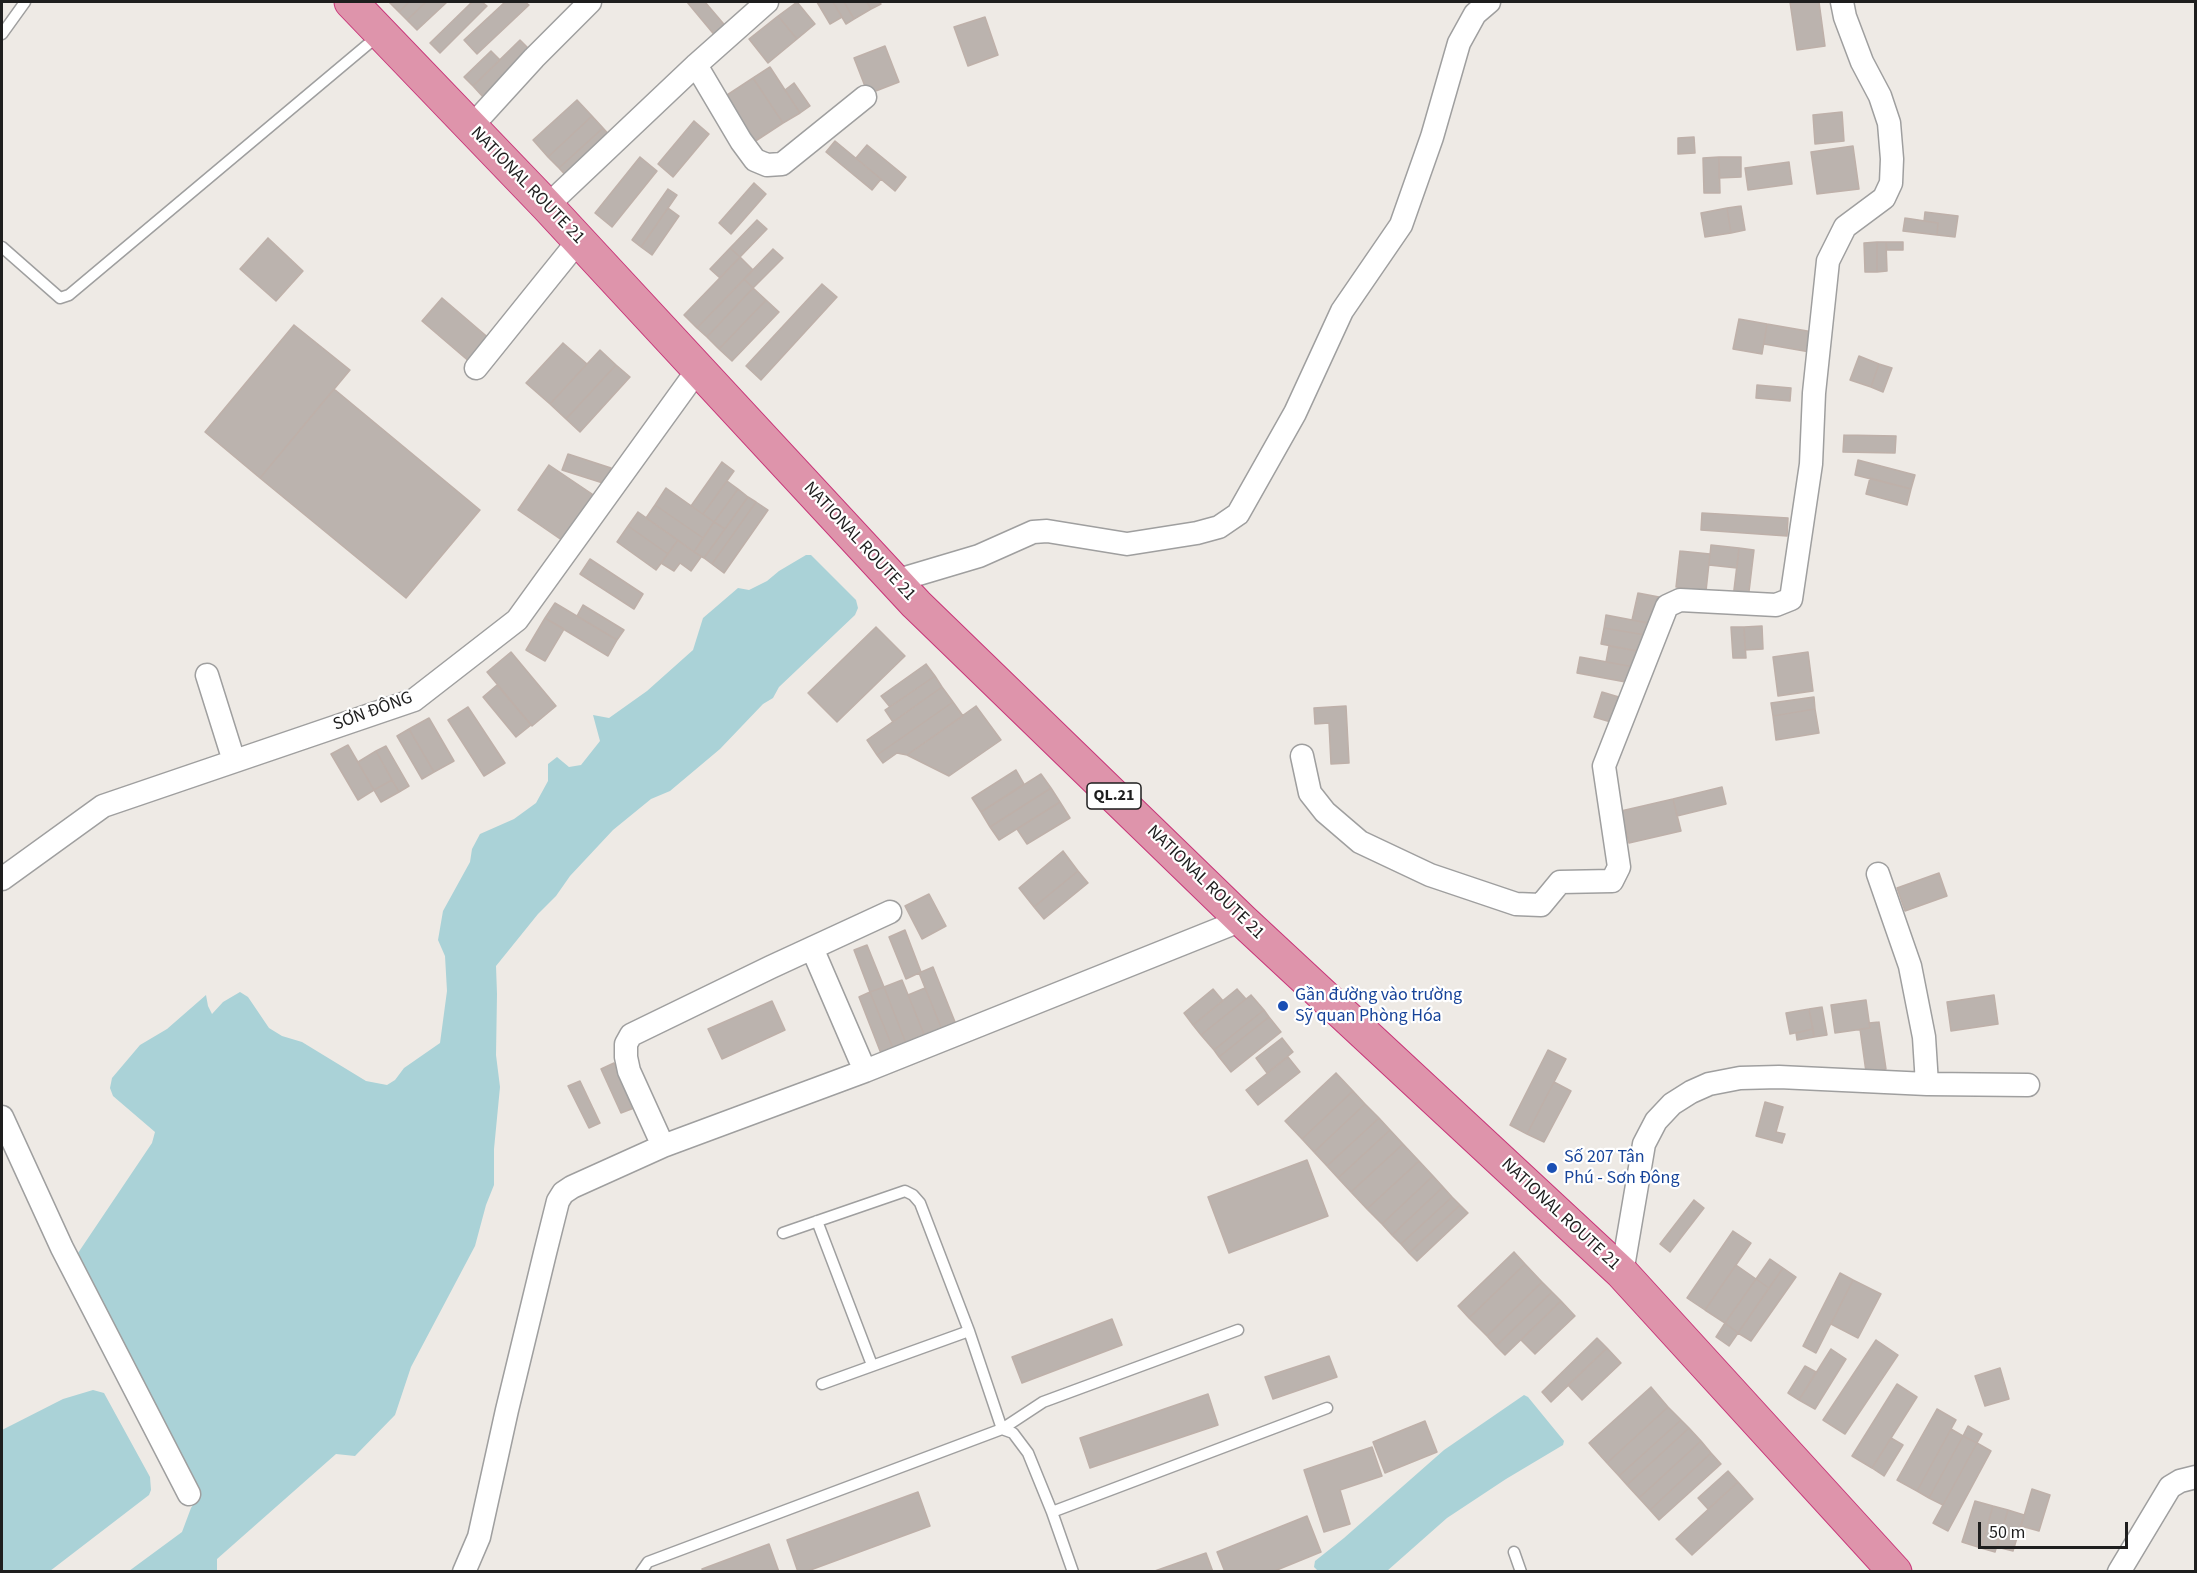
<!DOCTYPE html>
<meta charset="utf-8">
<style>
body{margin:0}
#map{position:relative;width:2197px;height:1573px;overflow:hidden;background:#eeeae5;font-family:"Source Sans 3",sans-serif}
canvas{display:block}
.frame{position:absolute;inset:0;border:3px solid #1e1e1e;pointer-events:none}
.scale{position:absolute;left:1978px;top:1522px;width:150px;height:27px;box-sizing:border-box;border:3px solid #1e1e1e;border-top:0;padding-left:8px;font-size:18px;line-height:21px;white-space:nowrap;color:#1e1e1e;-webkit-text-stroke:4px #fff;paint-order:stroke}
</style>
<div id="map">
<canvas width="2197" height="1573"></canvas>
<div class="frame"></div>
<div class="scale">50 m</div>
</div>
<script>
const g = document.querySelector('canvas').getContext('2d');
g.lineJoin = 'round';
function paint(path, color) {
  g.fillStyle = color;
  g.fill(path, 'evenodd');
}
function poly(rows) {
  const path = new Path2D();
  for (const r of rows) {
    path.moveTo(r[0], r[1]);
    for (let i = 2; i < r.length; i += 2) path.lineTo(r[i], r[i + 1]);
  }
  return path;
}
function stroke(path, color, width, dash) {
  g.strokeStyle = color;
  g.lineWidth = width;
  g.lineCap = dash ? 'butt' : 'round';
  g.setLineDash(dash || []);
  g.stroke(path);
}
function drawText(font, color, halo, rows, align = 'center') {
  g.font = font + ' "Source Sans 3",sans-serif';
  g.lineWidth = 4.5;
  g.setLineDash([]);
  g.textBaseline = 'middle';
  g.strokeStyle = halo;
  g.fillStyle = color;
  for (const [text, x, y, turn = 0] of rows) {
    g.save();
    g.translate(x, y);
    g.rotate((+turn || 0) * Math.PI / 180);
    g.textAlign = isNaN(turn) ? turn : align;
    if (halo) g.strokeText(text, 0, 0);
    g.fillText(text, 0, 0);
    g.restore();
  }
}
paint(poly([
 [806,555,811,555,856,600,858,608,855,615,779,687,773,698,763,704,720,749,670,791,651,799,613,830,570,876,556,896,538,914,496,966,497,994,496,1055,500,1087,494,1149,494,1185,486,1205,475,1246,411,1367,395,1415,355,1456,336,1454,217,1559,217,1571,129,1571,182,1532,191,1508,197,1498,82,1266,78,1253,152,1143,155,1132,113,1096,110,1088,112,1078,140,1045,167,1029,206,995,208,1006,212,1014,223,1002,240,992,248,997,269,1028,282,1036,302,1042,366,1081,387,1085,395,1080,404,1068,440,1043,447,991,445,956,438,940,443,911,470,862,472,849,480,834,514,819,536,803,548,781,548,764,557,757,569,767,581,765,600,741,593,715,609,718,647,691,693,650,703,618,738,588,749,590,767,581,779,571],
 [93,1390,104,1393,150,1477,151,1490,149,1495,50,1571,2,1571,2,1430,63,1399],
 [1524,1395,1528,1397,1564,1441,1563,1445,1506,1479,1447,1518,1387,1571,1318,1571,1314,1567,1315,1561,1344,1538,1444,1450]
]), '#aad2d7');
const building = poly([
 [389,2,409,2,399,12,389,2],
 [409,2,426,2,407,20,399,12,409,2],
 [426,2,447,2,417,30,407,20,426,2],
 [472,2,482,2,487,6,440,53,430,43,472,2],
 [505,2,525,2,529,5,477,54,464,40,505,2],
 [687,2,705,2,728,29,717,38,687,2],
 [797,2,815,24,797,39,778,16,797,2],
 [817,2,833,2,842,17,830,24,817,2],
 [833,2,844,2,854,19,846,24,833,2],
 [844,2,867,2,871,9,854,19,844,2],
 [867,2,879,2,881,4,871,9,867,2],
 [1790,2,1819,2,1825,46,1797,50,1790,2],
 [778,16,797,39,768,63,749,39,778,16],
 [985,17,998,55,968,66,954,27,985,17],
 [520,40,531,51,484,98,473,86,520,40],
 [885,46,899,82,868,94,854,58,885,46],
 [491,51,500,60,473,86,464,77,491,51],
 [770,67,800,113,783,123,753,78,770,67],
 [753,78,783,123,751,144,721,99,753,78],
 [794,83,810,106,800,113,785,90,794,83],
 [577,100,592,116,548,157,533,140,577,100],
 [1842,112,1844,141,1815,144,1813,115,1842,112],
 [592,116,603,128,559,168,548,157,592,116],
 [694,121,709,134,673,177,658,164,694,121],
 [603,128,613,139,569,179,559,168,603,128],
 [1694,137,1695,153,1678,154,1678,138,1694,137],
 [835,141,881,179,872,190,826,152,835,141],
 [867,145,906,177,895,191,856,158,867,145],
 [1853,146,1859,189,1817,194,1811,152,1853,146],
 [640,157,657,171,612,227,595,213,640,157],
 [1719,157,1741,157,1741,177,1719,178,1719,157],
 [1719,157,1720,193,1704,193,1703,158,1719,157],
 [1789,162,1792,184,1748,190,1745,168,1789,162],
 [754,183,766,194,731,234,719,223,754,183],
 [668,189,677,195,641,247,632,240,668,189],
 [1741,206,1745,230,1731,233,1727,208,1741,206],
 [668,208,679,216,652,255,641,247,668,208],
 [1727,208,1731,233,1705,237,1701,213,1727,208],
 [1925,212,1958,216,1955,237,1937,235,1938,223,1924,221,1925,212],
 [1905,218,1938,223,1937,235,1903,231,1905,218],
 [757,220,767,229,740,257,730,248,757,220],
 [268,238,303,271,276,301,240,269,268,238],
 [1877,242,1886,242,1887,271,1877,272,1877,242],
 [1877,242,1877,272,1865,272,1864,243,1877,242],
 [1886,242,1903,242,1903,250,1887,250,1886,242],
 [730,248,740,257,720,278,710,269,730,248],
 [773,249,783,258,753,288,744,279,773,249],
 [740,257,753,270,697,328,684,315,740,257],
 [744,279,753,288,707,337,697,328,744,279],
 [822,284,837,297,761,380,746,366,822,284],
 [753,288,766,300,719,349,707,337,753,288],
 [442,298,491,340,471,363,422,321,442,298],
 [766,300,779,312,732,361,719,349,766,300],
 [1739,319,1767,324,1762,354,1733,349,1739,319],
 [1767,324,1813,332,1810,352,1764,344,1767,324],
 [294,325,350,370,260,478,205,432,294,325],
 [563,343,587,364,550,404,526,383,563,343],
 [600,350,616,365,566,419,550,404,600,350],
 [1859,356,1879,364,1871,387,1850,380,1859,356],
 [1879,364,1892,368,1883,392,1871,387,1879,364],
 [616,365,630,377,580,432,566,419,616,365],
 [1757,385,1791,388,1790,401,1756,398,1757,385],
 [334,389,480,510,406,598,260,478,334,389],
 [1844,435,1896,436,1895,453,1843,452,1844,435],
 [568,454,611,468,606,484,562,470,568,454],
 [1858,460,1915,475,1911,489,1855,475,1858,460],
 [722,462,734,471,703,514,691,506,722,462],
 [549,465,598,498,566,543,518,510,549,465],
 [1870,478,1911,489,1907,505,1866,494,1870,478],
 [727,481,738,489,714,522,703,514,727,481],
 [666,488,714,522,703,538,655,505,666,488],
 [738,489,748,497,725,529,714,522,738,489],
 [748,497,756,502,712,564,704,558,748,497],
 [756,502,768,510,724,573,712,564,756,502],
 [655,505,703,538,694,552,646,518,655,505],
 [638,512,678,540,668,554,628,526,638,512],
 [1702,513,1788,518,1787,536,1701,530,1702,513],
 [714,522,725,529,704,558,694,552,714,522],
 [628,526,668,554,656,570,617,542,628,526],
 [678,540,701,557,691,571,680,563,674,571,661,563,678,540],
 [1711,545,1739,548,1737,568,1709,565,1711,545],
 [1739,548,1754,550,1748,600,1733,598,1739,548],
 [1680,551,1710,554,1706,591,1676,587,1680,551],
 [590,559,643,594,634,609,580,574,590,559],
 [1638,593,1659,597,1653,624,1632,620,1638,593],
 [555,603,617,640,608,656,545,618,555,603],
 [583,605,624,630,617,640,577,616,583,605],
 [1606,615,1653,624,1651,636,1604,628,1606,615],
 [545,618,564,629,545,661,526,650,545,618],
 [1762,626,1763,649,1745,650,1744,627,1762,626],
 [876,627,905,656,837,722,808,693,876,627],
 [1731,627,1744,627,1746,658,1733,658,1731,627],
 [1604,628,1651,636,1648,653,1601,644,1604,628],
 [1609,646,1637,651,1634,667,1606,662,1609,646],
 [511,652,556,706,532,726,487,672,511,652],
 [1808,652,1813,691,1778,696,1773,657,1808,652],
 [1580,657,1634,667,1631,683,1577,673,1580,657],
 [926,664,935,676,890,707,881,696,926,664],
 [935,676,942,687,893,722,885,710,935,676],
 [497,685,531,725,516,737,483,697,497,685],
 [942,687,953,702,877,755,867,740,942,687],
 [1602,692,1622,698,1614,723,1594,717,1602,692],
 [1814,697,1815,709,1773,716,1771,703,1814,697],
 [953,702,963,716,907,755,897,753,883,763,877,755,953,702],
 [976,706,1001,740,949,776,907,755,976,706],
 [1346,706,1349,763,1331,764,1329,723,1315,724,1314,708,1346,706],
 [468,707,505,763,484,776,448,720,468,707],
 [1815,709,1819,733,1776,740,1773,716,1815,709],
 [429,718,454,761,434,772,409,729,429,718],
 [409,729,434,772,422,779,397,736,409,729],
 [348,745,374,790,358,800,331,754,348,745],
 [386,746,409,786,399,792,376,751,386,746],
 [376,751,392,780,374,790,358,762,376,751],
 [1016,770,1024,784,981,812,972,798,1016,770],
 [1041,774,1051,788,990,827,981,812,1041,774],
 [392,780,399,792,381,802,374,790,392,780],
 [1722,787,1726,804,1677,816,1673,799,1722,787],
 [1051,788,1060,802,999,840,990,827,1051,788],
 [1673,799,1681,831,1629,843,1621,811,1673,799],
 [1060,802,1070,818,1027,844,1017,829,1060,802],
 [1063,851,1078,871,1034,907,1019,888,1063,851],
 [1078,871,1088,883,1044,919,1034,907,1078,871],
 [1939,873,1947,896,1905,911,1897,888,1939,873],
 [929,894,946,926,922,939,905,906,929,894],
 [905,930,921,972,906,979,889,937,905,930],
 [867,945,884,987,870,992,854,950,867,945],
 [933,967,957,1027,943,1032,919,973,933,967],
 [902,980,926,1039,907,1046,884,987,902,980],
 [884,987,907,1046,894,1051,870,992,884,987],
 [925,988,943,1032,926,1039,908,995,925,988],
 [1213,989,1223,1001,1193,1025,1184,1013,1213,989],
 [1237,989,1246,999,1201,1035,1193,1025,1237,989],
 [870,992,894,1051,882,1056,859,997,870,992],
 [1251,995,1264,1010,1214,1050,1201,1035,1251,995],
 [1994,995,1998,1024,1951,1031,1947,1002,1994,995],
 [1866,1000,1870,1028,1835,1033,1831,1005,1866,1000],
 [772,1001,785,1030,722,1059,708,1029,772,1001],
 [1822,1007,1827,1035,1814,1037,1809,1009,1822,1007],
 [1809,1009,1813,1029,1790,1034,1786,1013,1809,1009],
 [1264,1010,1269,1017,1219,1057,1214,1050,1264,1010],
 [1269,1017,1281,1032,1231,1072,1219,1057,1269,1017],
 [1879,1022,1886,1069,1866,1072,1860,1029,1870,1028,1869,1023,1879,1022],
 [1813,1029,1814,1037,1797,1040,1796,1033,1813,1029],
 [1282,1038,1293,1052,1267,1073,1256,1058,1282,1038],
 [1548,1050,1566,1059,1527,1134,1510,1125,1548,1050],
 [1288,1057,1300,1072,1258,1105,1246,1090,1288,1057],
 [614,1063,634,1108,621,1113,601,1069,614,1063],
 [1336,1073,1353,1091,1302,1139,1285,1121,1336,1073],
 [580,1081,600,1123,589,1128,568,1086,580,1081],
 [1554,1082,1571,1091,1544,1142,1527,1134,1554,1082],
 [1353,1091,1365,1104,1314,1152,1302,1139,1353,1091],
 [1765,1102,1783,1107,1776,1132,1785,1134,1782,1143,1756,1136,1765,1102],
 [1365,1104,1379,1118,1327,1166,1314,1152,1365,1104],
 [1379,1118,1390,1130,1338,1178,1327,1166,1379,1118],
 [1390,1130,1403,1144,1351,1192,1338,1178,1390,1130],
 [1403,1144,1419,1161,1367,1209,1351,1192,1403,1144],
 [1307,1160,1328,1216,1229,1253,1208,1197,1307,1160],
 [1419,1161,1433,1176,1382,1224,1367,1209,1419,1161],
 [1433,1176,1443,1187,1392,1235,1382,1224,1433,1176],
 [1443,1187,1452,1197,1401,1244,1392,1235,1443,1187],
 [1452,1197,1460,1205,1409,1253,1401,1244,1452,1197],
 [1694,1200,1704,1208,1670,1252,1660,1244,1694,1200],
 [1460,1205,1468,1213,1417,1261,1409,1253,1460,1205],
 [1733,1231,1751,1243,1705,1310,1687,1298,1733,1231],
 [1514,1252,1525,1264,1469,1318,1458,1306,1514,1252],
 [1770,1259,1783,1268,1769,1288,1756,1279,1770,1259],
 [1525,1264,1542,1282,1487,1336,1469,1318,1525,1264],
 [1736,1265,1756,1279,1725,1323,1705,1310,1736,1265],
 [1783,1268,1796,1277,1751,1341,1738,1333,1783,1268],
 [1840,1273,1853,1280,1816,1353,1803,1346,1840,1273],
 [1756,1279,1769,1288,1738,1333,1725,1323,1756,1279],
 [1853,1280,1881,1294,1858,1338,1831,1324,1853,1280],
 [1542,1282,1552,1292,1496,1346,1487,1336,1542,1282],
 [1552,1292,1561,1301,1505,1355,1496,1346,1552,1292],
 [1561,1301,1575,1316,1535,1354,1521,1340,1561,1301],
 [1112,1319,1122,1345,1022,1383,1012,1357,1112,1319],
 [1725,1323,1738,1333,1729,1346,1716,1337,1725,1323],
 [1597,1338,1607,1348,1551,1402,1542,1392,1597,1338],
 [1876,1340,1898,1355,1845,1434,1823,1420,1876,1340],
 [1607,1348,1621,1363,1582,1400,1568,1385,1607,1348],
 [1831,1349,1846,1359,1815,1409,1799,1400,1831,1349],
 [1329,1356,1337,1377,1273,1399,1265,1377,1329,1356],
 [1805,1366,1816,1372,1799,1400,1788,1393,1805,1366],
 [2000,1368,2009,1399,1985,1406,1975,1376,2000,1368],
 [1897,1384,1917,1397,1872,1468,1852,1456,1897,1384],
 [1651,1387,1668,1407,1607,1463,1589,1443,1651,1387],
 [1208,1394,1218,1425,1090,1468,1080,1438,1208,1394],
 [1668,1407,1681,1420,1619,1476,1607,1463,1668,1407],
 [1937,1409,1956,1420,1917,1491,1897,1480,1937,1409],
 [1681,1420,1689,1428,1627,1485,1619,1476,1681,1420],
 [1425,1421,1437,1452,1385,1473,1373,1442,1425,1421],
 [1968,1426,1982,1434,1977,1443,1963,1436,1968,1426],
 [1689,1428,1701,1441,1639,1498,1627,1485,1689,1428],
 [1951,1429,1963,1436,1929,1498,1917,1491,1951,1429],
 [1963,1436,1977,1443,1943,1505,1929,1498,1963,1436],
 [1891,1438,1903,1445,1884,1476,1872,1468,1891,1438],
 [1701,1441,1711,1453,1650,1510,1639,1498,1701,1441],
 [1977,1443,1991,1451,1948,1531,1933,1523,1977,1443],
 [1372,1447,1382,1476,1340,1490,1350,1524,1324,1532,1304,1470,1372,1447],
 [1711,1453,1721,1464,1659,1520,1650,1510,1711,1453],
 [1728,1471,1738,1482,1708,1509,1698,1498,1728,1471],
 [1738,1482,1753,1499,1692,1555,1676,1539,1738,1482],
 [2032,1489,2050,1495,2039,1531,2021,1526,2032,1489],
 [918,1492,930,1526,805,1572,798,1572,787,1540,918,1492],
 [1975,1501,1993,1506,1981,1548,1962,1542,1975,1501],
 [1993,1506,2008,1510,1995,1552,1981,1548,1993,1506],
 [2008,1510,2024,1515,2013,1551,1997,1547,2008,1510],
 [1307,1516,1321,1552,1272,1572,1225,1572,1217,1552,1307,1516],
 [769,1544,779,1572,703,1572,702,1569,769,1544],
 [1206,1553,1213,1572,1152,1572,1206,1553]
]);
paint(building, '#bbb3ae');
stroke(building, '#beb0a9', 1.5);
const lane = poly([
 [2,34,25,2],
 [2,247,60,298,69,295,379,35],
 [817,1221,872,1365],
 [822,1384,969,1331],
 [1002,1429,1043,1402,1238,1330],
 [1002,1429,1013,1433,1028,1453,1052,1512,1073,1572],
 [1052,1512,1327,1408],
 [1514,1552,1521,1572],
 [641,1572,648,1562,1002,1429,969,1331,920,1203,913,1195,905,1191,783,1233]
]);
const street = poly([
 [696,65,741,141,755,160,767,165,782,164,865,97],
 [471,127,534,58,590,2],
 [547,206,696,65,767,2],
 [476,368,579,240],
 [895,581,979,556,1033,532,1047,531,1127,544,1197,533,1219,527,1238,514,1295,413,1342,311,1401,225,1432,137,1459,43,1475,14,1489,2],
 [207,675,234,761],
 [1302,756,1310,793,1325,812,1360,842,1430,875,1516,904,1541,905,1560,882,1612,881,1619,867,1604,766,1667,606,1680,600,1776,605,1791,599,1811,464,1814,393,1828,261,1845,227,1884,198,1891,183,1892,159,1889,123,1880,96,1862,62,1845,17,1842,2],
 [1878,874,1910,966,1924,1037,1927,1084],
 [2,879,103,806,414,700,517,620,699,368],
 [812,948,865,1071],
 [2,1117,62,1248,189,1494],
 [663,1146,629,1071,626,1057,626,1044,631,1035,771,967,890,912],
 [1622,1273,1644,1144,1656,1121,1672,1104,1691,1092,1709,1084,1740,1078,1779,1077,1927,1084,2028,1085],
 [464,1572,479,1537,507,1410,545,1253,558,1201,563,1193,572,1187,663,1146,865,1071,1242,920],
 [2119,1572,2170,1487,2180,1481,2196,1477]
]);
const highway = poly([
 [351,2,547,206,916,604,1242,920,1622,1273,1895,1572]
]);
stroke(lane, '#9f9f9f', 13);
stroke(street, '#9f9f9f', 25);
stroke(highway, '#c93579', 35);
stroke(lane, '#fff', 10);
stroke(street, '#fff', 22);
stroke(highway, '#de94ab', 33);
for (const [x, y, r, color] of [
 [1283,1006,6,"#1a4fb4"],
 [1552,1168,6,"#1a4fb4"]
]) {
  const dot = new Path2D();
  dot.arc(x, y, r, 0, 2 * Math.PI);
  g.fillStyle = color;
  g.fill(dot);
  stroke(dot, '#fff', 2);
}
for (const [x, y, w] of [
 [1114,796,54]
]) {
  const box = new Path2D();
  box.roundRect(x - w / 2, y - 13, w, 26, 4.5);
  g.fillStyle = '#fff';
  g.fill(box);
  stroke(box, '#1e1e1e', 1.5);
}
drawText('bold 16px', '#1e1e1e', null, [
 ["QL.21",1114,796]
]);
drawText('18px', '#1e1e1e', '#fff', [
 ["NATIONAL ROUTE 21",527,186,46],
 ["NATIONAL ROUTE 21",859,542,47],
 ["SƠN ĐÔNG",373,712,-20],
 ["NATIONAL ROUTE 21",1205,883,44],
 ["NATIONAL ROUTE 21",1560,1215,43]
]);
drawText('18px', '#164399', '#fff', [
 ["Gần đường vào trường",1295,996],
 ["Sỹ quan Phòng Hóa",1295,1017],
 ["Số 207 Tân",1564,1158],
 ["Phú - Sơn Đông",1564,1179]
], 'left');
</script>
